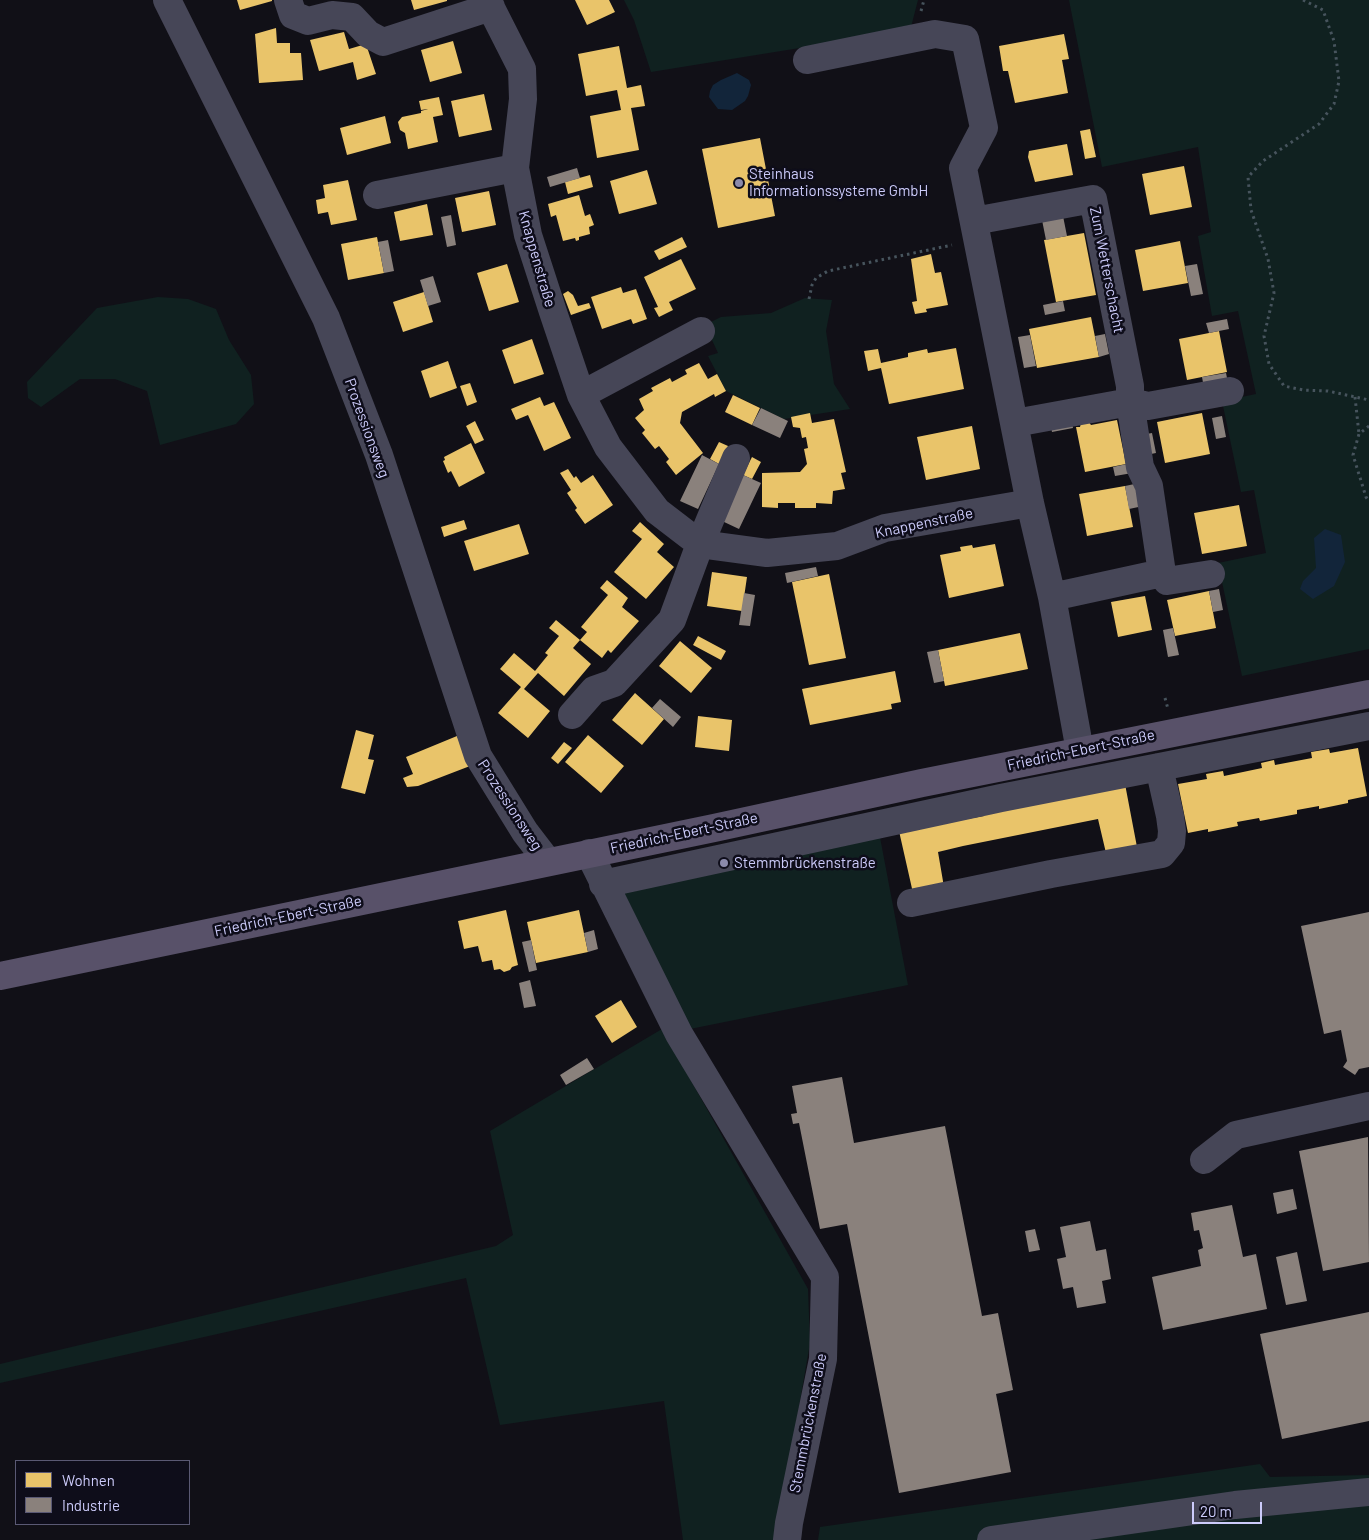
<!DOCTYPE html>
<meta charset="utf-8">
<style>
body{margin:0}
#map{position:relative;width:1369px;height:1540px;overflow:hidden;background:#111017;font-family:Barlow,sans-serif}
canvas{display:block}
.legend{position:absolute;left:15px;top:1460px;width:175px;height:65px;box-sizing:border-box;background:#0e0d1a;border:1px solid #5a5974;margin:0;padding:6px 9px;list-style:none;font-size:15px;color:#cccbfa}
.legend li{display:flex;align-items:center;gap:10px;height:25px}
.legend b{width:25px;border:1px solid #5a5974}
.scale{position:absolute;left:1192px;top:1502px;width:70px;height:22px;box-sizing:border-box;border:2px solid #cccbfa;border-top:0;padding-left:6px;font-size:15px;line-height:18px;white-space:nowrap;color:#cccbfa;-webkit-text-stroke:4px #0e0d1a;paint-order:stroke}
</style>
<div id="map">
<canvas width="1369" height="1540"></canvas>
<ul class="legend">
<li><b style="height:14px;background:#e9c46a"></b>Wohnen</li>
<li><b style="height:14px;background:#8a817c"></b>Industrie</li>
</ul>
<div class="scale">20 m</div>
</div>
<script>
const g = document.querySelector('canvas').getContext('2d');
g.lineJoin = 'round';
function paint(path, color) {
  g.fillStyle = color;
  g.fill(path, 'evenodd');
}
function poly(rows) {
  const path = new Path2D();
  for (const r of rows) {
    path.moveTo(r[0], r[1]);
    for (let i = 2; i < r.length; i += 2) path.lineTo(r[i], r[i + 1]);
  }
  return path;
}
function stroke(path, color, width, dash) {
  g.strokeStyle = color;
  g.lineWidth = width;
  g.lineCap = dash ? 'butt' : 'round';
  g.setLineDash(dash || []);
  g.stroke(path);
}
function drawText(font, color, halo, rows, align = 'center') {
  g.font = font + ' Barlow,sans-serif';
  g.lineWidth = 5;
  g.setLineDash([]);
  g.textBaseline = 'middle';
  g.strokeStyle = halo;
  g.fillStyle = color;
  for (const [text, x, y, turn = 0] of rows) {
    g.save();
    g.translate(x, y);
    g.rotate((+turn || 0) * Math.PI / 180);
    g.textAlign = isNaN(turn) ? turn : align;
    if (halo) g.strokeText(text, 0, 0);
    g.fillText(text, 0, 0);
    g.restore();
  }
}
paint(poly([
 [624,0,918,0,911,27,812,46,651,72,634,20],
 [1069,0,1369,0,1369,649,1242,676,1218,563,1266,553,1254,490,1241,492,1222,401,1256,394,1238,311,1212,316,1198,236,1211,232,1198,147,1102,167],
 [158,297,188,299,216,309,229,340,251,375,254,404,236,424,160,445,147,391,115,379,80,379,41,407,28,398,27,382,97,308],
 [805,298,832,300,826,331,834,384,850,409,784,419,726,391,708,356,718,353,705,325,721,317,771,313],
 [879,832,908,985,690,1029,619,887],
 [662,1029,808,1289,810,1343,776,1540,683,1540,664,1401,500,1425,466,1278,0,1383,0,1364,496,1246,513,1235,490,1131],
 [1260,1464,1270,1477,1369,1475,1369,1540,818,1540,820,1527]
]), '#102120');
paint(poly([
 [737,73,749,80,751,85,748,96,745,101,732,110,718,109,709,97,710,91,713,85,721,80],
 [1325,529,1341,535,1345,562,1334,586,1313,599,1300,589,1303,581,1316,568,1314,538]
]), '#12253a');
paint(poly([
 [237,0,272,0,272,1,240,10],
 [411,0,447,0,447,1,414,10],
 [575,0,609,0,615,12,587,25],
 [276,28,277,43,290,43,290,53,301,53,303,80,259,83,255,34],
 [344,32,349,49,366,44,376,74,357,80,353,62,319,71,310,40],
 [1064,34,1069,59,1062,60,1068,93,1015,103,1008,71,1003,71,999,46],
 [453,41,462,73,430,82,421,50],
 [619,46,627,88,641,85,645,106,631,108,639,150,597,158,590,116,621,110,617,90,586,96,578,54],
 [484,94,492,130,459,137,451,101],
 [439,97,443,115,433,117,438,142,408,149,405,133,400,130,398,122,402,117,421,113,421,111,428,109,421,110,419,101],
 [385,116,391,143,347,155,340,128],
 [1090,129,1096,157,1085,159,1080,131],
 [760,138,775,216,718,228,702,149],
 [1067,144,1073,175,1035,182,1028,157,1029,151],
 [1184,166,1192,207,1150,215,1142,174],
 [647,170,657,204,619,214,610,181],
 [590,175,593,187,568,194,565,182],
 [348,180,357,220,331,225,328,212,318,214,316,200,325,198,323,185],
 [489,191,496,225,462,232,455,198],
 [579,195,585,216,590,214,594,225,589,227,590,234,579,237,579,240,576,241,575,238,563,241,556,215,551,217,548,204],
 [427,204,433,235,400,241,394,212],
 [1084,233,1096,295,1056,302,1044,240],
 [377,237,384,273,348,280,341,244],
 [682,237,687,247,659,260,654,251],
 [1180,241,1188,283,1143,291,1135,250],
 [931,254,935,273,941,272,948,305,926,309,927,312,915,314,912,302,917,301,911,259],
 [681,259,696,289,669,302,673,310,659,317,654,308,658,307,644,277],
 [507,264,519,302,489,311,477,273],
 [621,287,623,293,636,289,647,319,633,324,631,319,602,329,591,297],
 [568,291,573,295,578,306,589,303,591,308,571,315,563,294],
 [424,292,433,322,403,332,393,302],
 [1091,317,1099,357,1037,368,1029,329],
 [1219,331,1227,372,1187,380,1179,339],
 [532,339,544,374,514,384,502,350],
 [956,348,964,389,889,404,881,368,868,371,864,351,878,349,881,363,908,357,908,353,927,349,928,353],
 [448,361,457,388,430,398,421,371],
 [699,363,708,379,717,374,726,391,715,397,714,394,682,412,680,423,703,453,676,475,666,462,669,459,659,446,655,449,642,433,645,430,635,418,644,410,639,399,653,391,651,388,670,378,672,382,687,374,685,370],
 [470,383,477,402,467,406,460,386],
 [733,395,760,408,752,425,725,412],
 [540,397,544,406,554,402,571,438,544,451,528,415,516,420,511,409],
 [810,413,812,423,834,419,846,472,841,473,845,489,833,491,832,504,816,503,816,508,795,508,795,503,778,503,778,508,762,507,762,473,800,472,807,464,804,449,808,448,806,437,802,438,800,428,793,427,791,417],
 [1202,413,1210,454,1165,463,1157,422],
 [1117,420,1126,464,1085,472,1076,427,1080,427,1081,423,1088,421,1091,425],
 [475,421,484,440,475,444,466,426],
 [972,426,980,469,926,480,917,437],
 [719,442,728,446,719,464,710,459],
 [471,443,485,473,459,487,451,471,448,473,443,461,445,460,444,457],
 [752,457,761,462,752,479,743,475],
 [568,469,574,478,576,476,581,483,593,475,613,505,585,524,575,510,577,508,567,493,571,490,560,473],
 [1125,486,1133,527,1087,536,1079,494],
 [1239,505,1247,546,1202,554,1194,513],
 [464,520,467,529,444,537,441,527],
 [640,522,664,544,657,552,674,567,646,599,614,572,642,539,632,531],
 [519,524,529,554,474,571,464,541],
 [995,544,1004,586,949,598,940,555,961,551,960,547,972,545,973,548],
 [712,572,747,577,742,611,707,606],
 [829,574,846,658,809,665,792,582],
 [607,580,628,598,622,607,639,621,611,653,608,650,602,658,580,640,587,632,581,627,608,595,600,588],
 [1209,591,1216,628,1175,636,1167,600],
 [1145,596,1152,630,1118,637,1111,602],
 [556,620,580,640,573,648,591,664,564,696,538,673,524,689,550,711,528,738,498,713,521,687,500,669,514,653,535,671,548,655,545,653,559,636,549,628],
 [1020,633,1028,669,945,686,938,650],
 [698,636,726,651,721,660,693,645],
 [680,641,712,668,691,693,659,666],
 [895,671,901,702,891,704,892,709,810,725,802,689],
 [635,693,664,719,642,745,612,720],
 [698,716,732,720,729,751,695,747],
 [356,730,374,735,368,759,374,760,365,794,341,788],
 [588,735,624,766,601,793,565,762],
 [457,736,470,766,418,786,407,787,403,778,413,774,406,757],
 [564,742,572,748,558,764,551,758],
 [1358,748,1367,796,1348,800,1348,803,1319,809,1319,806,1297,810,1297,814,1260,821,1259,818,1237,822,1238,826,1208,832,1208,829,1188,833,1178,784,1207,779,1206,774,1223,771,1224,776,1262,768,1261,763,1274,760,1275,765,1312,758,1311,752,1329,749,1330,753],
 [1125,784,1137,847,1106,853,1098,819,963,846,938,852,944,887,913,893,899,831,984,816,984,814],
 [506,910,518,965,512,967,510,970,504,972,500,969,494,970,492,960,482,962,478,946,464,949,458,921],
 [579,910,588,952,536,963,527,922],
 [621,1000,637,1027,612,1043,595,1016]
]), '#e9c46a');
paint(poly([
 [577,168,580,178,550,187,547,177],
 [451,215,456,245,447,247,441,217],
 [1063,216,1067,236,1046,240,1042,220],
 [388,240,394,271,384,273,378,242],
 [1197,264,1203,294,1191,296,1185,266],
 [433,276,441,302,428,306,420,280],
 [1063,301,1065,311,1045,315,1043,305],
 [1227,319,1229,329,1209,333,1206,323],
 [1105,334,1109,354,1099,357,1095,336],
 [1030,335,1036,366,1024,368,1018,337],
 [1226,373,1228,383,1204,388,1202,377],
 [761,408,788,421,780,438,752,425],
 [1222,416,1226,437,1216,439,1212,418],
 [1071,418,1073,428,1052,432,1050,422],
 [1152,433,1156,453,1146,455,1141,435],
 [702,455,719,464,698,509,680,501],
 [1136,462,1138,472,1115,476,1113,467],
 [743,475,761,483,739,529,722,521],
 [1144,482,1148,505,1129,509,1125,486],
 [816,567,818,576,787,583,785,573],
 [1219,589,1223,610,1213,612,1209,591],
 [744,593,755,595,750,626,739,625],
 [1173,628,1179,655,1168,657,1163,630],
 [938,650,944,681,934,683,927,652],
 [660,699,681,717,673,727,652,708],
 [1369,912,1369,1067,1359,1069,1355,1075,1343,1067,1347,1061,1341,1030,1324,1034,1301,926],
 [594,930,598,949,588,952,584,933],
 [531,940,537,970,529,972,522,942],
 [530,980,536,1006,524,1008,519,983],
 [587,1058,594,1069,566,1085,560,1075],
 [842,1077,854,1143,945,1126,982,1316,998,1313,1013,1390,996,1394,1011,1472,899,1493,847,1224,820,1229,799,1123,793,1124,791,1114,797,1113,792,1086],
 [1368,1137,1369,1262,1323,1271,1299,1151],
 [1293,1189,1297,1209,1277,1214,1273,1193],
 [1232,1205,1243,1257,1256,1254,1267,1309,1163,1330,1152,1277,1201,1266,1198,1250,1203,1248,1199,1230,1194,1231,1191,1213],
 [1090,1221,1096,1251,1106,1249,1111,1279,1102,1281,1106,1303,1077,1308,1073,1287,1063,1289,1057,1259,1066,1257,1060,1227],
 [1035,1229,1040,1250,1029,1252,1025,1231],
 [1297,1252,1307,1301,1286,1305,1276,1257],
 [1369,1312,1369,1421,1282,1439,1260,1334]
]), '#8a817c');
stroke(poly([
 [1303,0,1323,10,1334,41,1339,81,1334,104,1319,124,1263,161,1248,177,1251,210,1268,259,1274,293,1264,336,1269,364,1284,386,1303,390,1328,391,1369,400],
 [921,11,924,0],
 [809,299,812,285,816,278,828,271,952,245],
 [1355,397,1359,434],
 [1369,426,1359,434,1353,455,1366,497,1369,502],
 [1165,698,1168,709]
]), '#47545d', 3, [2.5, 4]);
stroke(poly([
 [167,0,326,318,379,455,478,756,525,832,548,862],
 [288,0,293,15,308,21,332,15,352,17,368,34,383,42,491,7],
 [487,0,522,69,523,99,515,168,528,235,553,312,581,395,608,447,657,511,700,544,767,553,837,546,885,528,1030,503],
 [807,60,935,34,965,39,984,128,963,168,1030,503,1052,597,1080,751],
 [377,195,515,168],
 [974,221,1093,199,1130,386,1130,402,1148,406,1230,391],
 [581,395,701,331],
 [1015,423,1130,402,1140,467,1149,486,1162,573,1052,597],
 [1162,573,1167,581,1211,574],
 [572,715,594,690,614,683,672,620,700,544,736,458],
 [589,853,679,1034,825,1277,823,1359,789,1523,787,1540],
 [603,884,1001,798,1369,726],
 [911,903,1051,874,1162,854,1171,843,1172,831,1170,816,1159,767],
 [1204,1160,1236,1135,1369,1106],
 [991,1540,1235,1505,1369,1492]
]), '#464657', 28);
stroke(poly([
 [0,976,714,828,922,783,1369,694]
]), '#585169', 28);
for (const [x, y, r, color] of [
 [739,183,5,"#8b8aab"],
 [724,863,5,"#8b8aab"]
]) {
  const dot = new Path2D();
  dot.arc(x, y, r, 0, 2 * Math.PI);
  g.fillStyle = color;
  g.fill(dot);
  stroke(dot, '#0e0d1a', 2);
}
drawText('15px', '#cccbfa', '#0e0d1a', [
 ["Steinhaus",749,174],
 ["Informationssysteme GmbH",749,191],
 ["Stemmbrückenstraße",734,863]
], 'left');
drawText('15px', '#cccbfa', '#0e0d1a', [
 ["Knappenstraße",537,259,74],
 ["Zum Wetterschacht",1107,270,79],
 ["Prozessionsweg",367,428,70],
 ["Knappenstraße",924,523,-12],
 ["Friedrich-Ebert-Straße",1081,750,-12],
 ["Prozessionsweg",510,805,57],
 ["Friedrich-Ebert-Straße",684,833,-12],
 ["Friedrich-Ebert-Straße",288,916,-12],
 ["Stemmbrückenstraße",808,1423,-79]
]);
</script>
